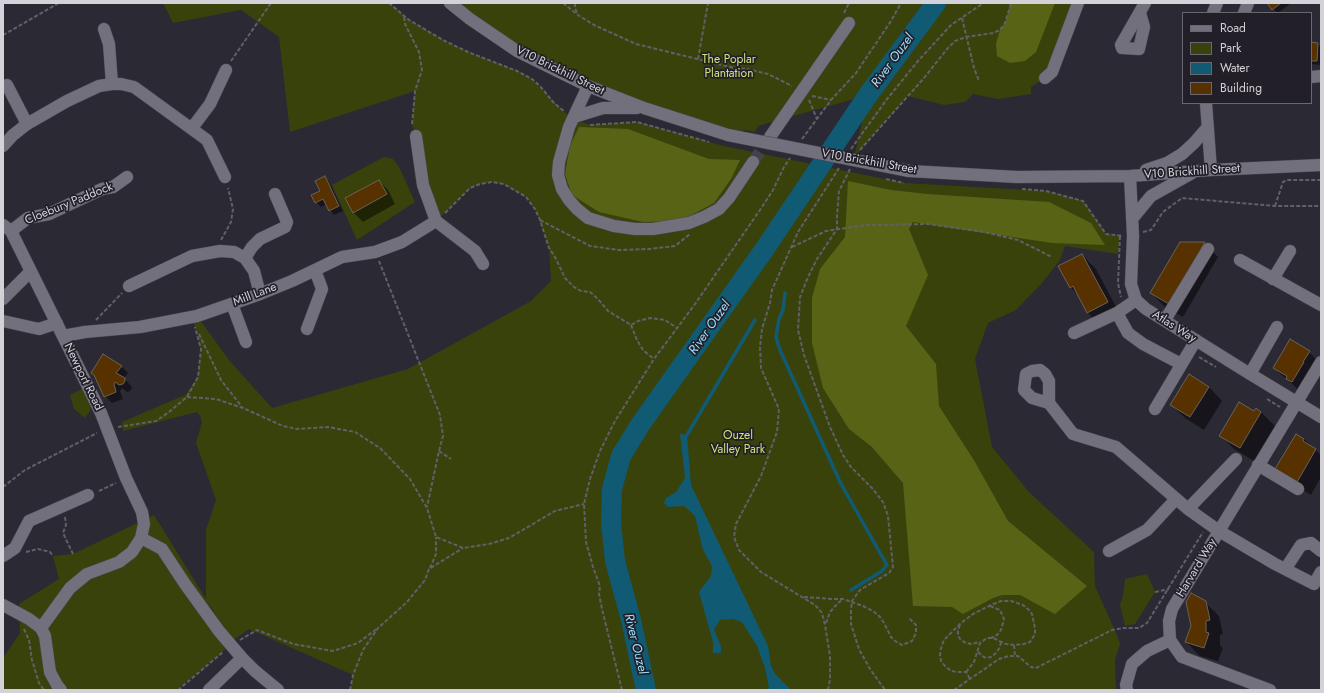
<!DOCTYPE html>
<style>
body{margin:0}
#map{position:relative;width:1324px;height:693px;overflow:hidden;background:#2b2933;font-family:Jost,sans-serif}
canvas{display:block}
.frame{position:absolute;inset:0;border:4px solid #d4d2d9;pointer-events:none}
.legend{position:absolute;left:1182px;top:12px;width:130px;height:92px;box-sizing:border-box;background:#221f29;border:1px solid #69676f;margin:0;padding:5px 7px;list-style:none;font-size:12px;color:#d4d2d9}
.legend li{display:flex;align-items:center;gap:8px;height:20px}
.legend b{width:20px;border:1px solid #69676f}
</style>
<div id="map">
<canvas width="1324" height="693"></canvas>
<div class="frame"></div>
<ul class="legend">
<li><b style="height:5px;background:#73707d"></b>Road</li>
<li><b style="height:11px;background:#3a420c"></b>Park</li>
<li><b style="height:11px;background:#105a73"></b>Water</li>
<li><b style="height:11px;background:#573200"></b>Building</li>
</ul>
</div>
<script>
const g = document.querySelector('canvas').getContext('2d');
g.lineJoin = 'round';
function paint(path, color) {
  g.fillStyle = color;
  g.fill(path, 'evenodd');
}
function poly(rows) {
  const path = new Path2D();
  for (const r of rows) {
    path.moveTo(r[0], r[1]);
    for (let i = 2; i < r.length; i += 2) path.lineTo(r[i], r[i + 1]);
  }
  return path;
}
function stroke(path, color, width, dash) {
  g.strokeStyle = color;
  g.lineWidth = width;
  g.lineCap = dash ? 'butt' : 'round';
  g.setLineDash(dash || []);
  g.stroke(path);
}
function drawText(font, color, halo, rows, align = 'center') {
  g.font = font + ' Jost,sans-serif';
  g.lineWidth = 3.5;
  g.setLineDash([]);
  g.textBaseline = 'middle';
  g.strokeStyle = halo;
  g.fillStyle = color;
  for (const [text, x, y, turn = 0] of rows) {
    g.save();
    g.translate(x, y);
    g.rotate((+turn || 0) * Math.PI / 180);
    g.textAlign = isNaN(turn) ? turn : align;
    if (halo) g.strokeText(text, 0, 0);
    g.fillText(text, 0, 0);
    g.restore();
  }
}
paint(poly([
 [163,3,389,3,409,20,443,40,468,52,517,71,532,79,562,110,573,119,590,125,637,122,724,146,904,183,1046,191,1083,201,1106,234,1120,236,1118,254,1065,246,1060,260,1042,283,1016,310,988,323,975,359,992,447,1029,492,1094,552,1095,586,1117,635,1120,644,1115,660,1116,690,350,690,353,675,249,629,232,641,208,603,227,648,176,690,3,690,3,658,20,633,19,604,59,579,53,556,73,554,154,515,206,599,206,530,216,500,196,443,202,422,200,416,197,412,123,431,122,422,185,395,198,377,201,349,197,330,190,317,197,316,229,360,272,408,408,369,531,301,551,281,549,248,540,220,535,209,526,197,504,184,492,182,480,184,470,188,436,221,416,136,412,124,415,91,290,132,279,37,241,10,173,23],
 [450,3,1078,3,1045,78,1031,87,1031,94,998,99,973,94,965,102,944,105,908,96,860,150,853,163,868,95,758,126,755,132,745,130,728,135,644,108,517,51],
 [384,157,393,159,399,167,415,202,357,240,332,185],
 [82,389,87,394,91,409,85,418,74,409,70,395],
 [1147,574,1155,592,1135,624,1125,626,1120,605,1123,596,1125,579]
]), '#3a420c');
paint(poly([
 [1011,3,1055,3,1036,52,1025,61,1010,63,997,56,996,44,1000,30,1005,23],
 [579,127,628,129,709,159,740,160,731,179,714,203,680,221,643,222,599,212,572,195,565,174,570,146],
 [848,181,891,190,927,194,1049,202,1091,223,1105,245,1052,243,913,222,909,229,928,275,906,326,936,364,939,406,975,462,1008,521,1087,586,1055,614,1020,595,1002,595,993,598,963,614,952,607,913,606,903,483,872,447,849,429,823,388,812,343,812,298,820,269,845,237]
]), '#596316');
paint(poly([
 [680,434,687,435,691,485,768,646,771,666,776,675,791,690,766,690,769,688,765,668,757,646,742,622,733,619,720,620,714,630,721,646,721,653,713,653,713,642,699,592,711,576,712,566,703,550,695,516,684,506,668,507,664,503,666,498,676,492,685,478]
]), '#105a73');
paint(poly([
 [1268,3,1291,3,1278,13,1273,9],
 [1311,43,1318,44,1321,47,1321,65,1311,64],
 [324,177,329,182,343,211,334,215,330,210,327,204,321,207,316,202,321,191],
 [379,181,388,190,395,204,363,222,353,212],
 [1181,243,1204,243,1218,257,1183,317,1165,307,1151,293],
 [1082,255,1096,269,1121,316,1101,326,1087,312,1078,295,1070,287],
 [1309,352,1321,364,1301,392,1274,368],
 [121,366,128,373,124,378,131,386,132,388,130,391,127,392,122,388,120,391,123,399,112,403,105,396,95,375],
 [1209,387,1222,401,1204,430,1185,418,1171,405],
 [1256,409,1261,412,1275,426,1254,461,1234,449,1220,435,1254,412],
 [1296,435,1304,439,1321,455,1321,477,1311,495,1290,482],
 [1205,602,1219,616,1223,634,1220,635,1220,645,1223,648,1218,661,1200,656,1186,642]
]), '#0007');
stroke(poly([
 [785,293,783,310,779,319,776,337,780,350,841,484,887,565,882,571,851,590],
 [687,435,755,320]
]), '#105a73', 3.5);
stroke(poly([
 [646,690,631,620,615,561,611,523,612,489,621,456,640,425,764,250,868,95,936,3]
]), '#105a73', 20);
const building = poly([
 [1267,3,1281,3,1272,10,1267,3],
 [1311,42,1318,43,1317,61,1311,61,1311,42],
 [325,176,339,206,329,211,323,199,315,203,311,195,320,191,315,181,325,176],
 [379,180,387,194,353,213,345,198,379,180],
 [1180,242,1205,242,1169,304,1150,293,1180,242],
 [1082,254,1108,302,1087,313,1073,286,1070,288,1058,266,1082,254],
 [1290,339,1310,351,1303,362,1304,362,1292,382,1286,379,1287,376,1273,368,1290,339],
 [103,354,122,366,116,373,125,378,125,381,123,384,119,385,115,382,114,384,116,392,104,397,94,375,91,373,103,354],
 [1189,374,1209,387,1190,417,1170,405,1189,374],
 [1239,402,1254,411,1256,408,1261,412,1240,448,1219,436,1239,402],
 [1296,434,1304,439,1303,441,1316,449,1297,482,1275,469,1296,434],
 [1191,593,1206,601,1210,620,1206,621,1206,632,1209,633,1204,648,1185,642,1191,626,1186,602,1191,593]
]);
paint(building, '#573200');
stroke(building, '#6b6258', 1);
stroke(poly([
 [753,162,770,137]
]), '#44424c', 12, [12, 6]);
const minor = poly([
 [450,3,470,19,517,51,588,86,644,108,728,135],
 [1140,13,1144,27,1139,49,1122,48,1121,45,1145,3],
 [1213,13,1217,3],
 [1244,13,1248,3],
 [104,29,109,44,112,84],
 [1311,77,1321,76],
 [1045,78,1052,72,1078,3],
 [7,85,27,124],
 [588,86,569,127,559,162,558,175,562,189,569,200,577,209,588,218,614,226,635,229,653,229,689,223,704,217,719,209,729,198,753,162],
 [1206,103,1211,170],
 [574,117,603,108,637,108],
 [192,128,210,104,226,70],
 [770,137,849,23],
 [3,146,13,135,27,124,67,101,99,86,112,84,121,84,134,87,207,140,225,177],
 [1146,170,1167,163,1182,154,1194,143,1207,128],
 [909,171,1017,177,1130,176,1211,170,1321,165],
 [1130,176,1133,236,1131,284,1136,300,1146,309,1242,369,1321,417],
 [1132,219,1151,196,1192,173],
 [436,221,475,251,483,264],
 [3,225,11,231,101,413,126,478,142,512,144,524,141,538,132,552,119,562,87,574,70,588,41,628],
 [11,231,28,218,49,214,102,189,113,187,127,177],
 [245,258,252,247,260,239,285,227,287,222,275,194],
 [1240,260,1321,305],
 [1273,279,1290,251],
 [129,286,192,256,220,251,234,252,245,258,254,271,260,294],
 [3,299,31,271],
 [232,304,246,342],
 [1117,313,1128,333,1143,344,1181,364],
 [1165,320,1208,249],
 [3,321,39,329,57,323],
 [307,329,322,289,315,270],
 [1074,333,1117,313,1136,300],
 [63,336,85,332,140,327,197,316,260,294,292,281,342,257,375,252,402,242,436,221,423,185,416,136],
 [1250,374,1277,327],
 [1049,403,1049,381,1045,374,1040,370,1032,371,1026,374,1024,390,1032,398,1049,403,1073,434,1116,447,1188,509,1219,531,1275,564,1314,584,1321,572],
 [1155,409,1196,340],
 [1258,465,1298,489],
 [1188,509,1236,459],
 [141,538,162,549,185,584,219,631,242,658,255,671,278,690],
 [1109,551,1147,530,1176,499],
 [3,556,15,548,29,521,88,495],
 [1286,568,1301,545,1311,543,1321,551],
 [3,605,29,619,41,628,45,636,50,672,57,685,61,690],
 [209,690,242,658],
 [1127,690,1126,685,1132,664,1147,651,1170,640],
 [1270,690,1182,657,1170,640,1169,621,1172,609,1321,362]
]);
stroke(minor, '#4a4750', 13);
stroke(poly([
 [389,3,409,20,443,40,468,52,517,71,532,79,540,86,554,103,565,112],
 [563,3,578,15,594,25,636,44,734,68,747,69,768,74,792,86],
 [575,3,575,8,577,13],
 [844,13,849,3],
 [404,17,405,24,419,52,422,70,415,91,412,125],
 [962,18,974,68,979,81],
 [3,35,59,3],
 [698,59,708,3],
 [231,61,271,3],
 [812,96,831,100],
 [809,100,817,119],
 [590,125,637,122,709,142],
 [802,139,831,100,856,73,891,21,901,3],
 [851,149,887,99,918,61,951,25,982,4,981,3],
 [860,150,924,78,947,49,955,41,966,37,993,33,1000,30,1005,23,1011,3],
 [850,169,839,191,837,216,837,229,817,259,808,277,800,297,798,330,804,355,830,427,843,455,851,467,872,488,883,502,888,516,893,567,889,573,860,590,852,601,851,610,851,624,859,649,870,669,885,690],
 [1022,189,1046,191,1083,201,1106,234,1123,236],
 [1275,206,1283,182,1287,180,1321,180],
 [445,213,470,188,480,184,492,182,504,184,526,197,535,209,540,220,549,248,555,257,565,278,574,287,581,291,590,292,598,299,608,311,631,325,638,321,650,318,665,320,677,328],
 [540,220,590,246,619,250,649,249,675,246,690,234],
 [1143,232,1151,230,1163,212,1182,198,1275,206,1321,206],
 [1120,236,1118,283,1121,297],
 [221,240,231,222,233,209,228,188],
 [792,247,826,231,866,225,928,224,984,232,1018,240,1052,257],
 [379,261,440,415,443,436,439,451,427,507],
 [96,320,122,293],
 [631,325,637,340,643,350,654,359],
 [199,334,221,380,242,407],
 [1199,357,1216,367],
 [187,397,216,399,243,408,283,426,297,429,328,427,355,432,380,448,410,479,427,508,436,537,463,548,489,544,509,538,555,511,584,504],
 [1267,399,1280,407],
 [118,427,156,421,169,412,187,397,198,377,201,349,195,327],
 [439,451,451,459],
 [3,487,25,470,97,433],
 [99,491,116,483],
 [65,517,66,525,63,533,73,554],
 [26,552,38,549,50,552,53,556],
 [430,568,436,554,436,537],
 [1155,592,1169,589],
 [804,597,833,599,843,599,863,606,873,611,880,617,884,623,891,637,895,641,902,645,912,641,916,633,916,625,909,618],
 [990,606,1000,610,1004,619,1001,630,997,635,991,638],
 [826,623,830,612,838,603,842,600],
 [960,625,958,630,958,636,961,640,966,643,971,644,980,642],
 [24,629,29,640,32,660,39,683,44,690],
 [240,640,257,630,293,644,333,651,358,643,378,628],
 [1014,645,1015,656],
 [978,652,982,656,986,658,991,657,996,653,1000,647,1001,642],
 [966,672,974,662,980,643,987,638,993,638,1006,644,1014,645,1024,644,1030,642,1035,634,1035,628,1032,614,1029,610,1023,605,1011,601,1001,601,991,605,973,614,961,623,944,640,941,648,940,655,941,661,945,666,951,671,958,672,966,672,970,679],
 [178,690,223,652],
 [350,690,353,675,363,650,378,628,407,602,425,580,429,569,463,548],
 [622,690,602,609,599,594,600,586,593,567,586,542,584,504,590,479,600,451,615,421,654,359,695,304,762,207,773,190,784,167,790,158],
 [828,690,830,679,830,656,825,625,822,613,815,605,761,572,739,550,734,537,736,524,761,476,777,432,779,409,761,368,760,347,762,329,770,303,772,290,798,232,839,168],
 [954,690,999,659,1009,656,1018,656,1031,667,1036,668,1112,630,1124,628,1139,628,1147,623,1203,532]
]), '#615f68', 2, [4, 2]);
stroke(minor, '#73707d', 12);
const minorBridge = poly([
 [728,135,909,171]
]);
stroke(minorBridge, '#4a4750', 13, []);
stroke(poly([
 [886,179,904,183]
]), '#615f68', 2, [4, 2]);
stroke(minorBridge, '#73707d', 12);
drawText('12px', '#d1e27c', '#221f29', [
 ["The Poplar",729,60],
 ["Plantation",729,74],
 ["Ouzel",738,436],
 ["Valley Park",738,450]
]);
drawText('12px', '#d4d2d9', '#221f29', [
 ["V10 Brickhill Street",560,71,26],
 ["V10 Brickhill Street",869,162,10],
 ["V10 Brickhill Street",1192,172,-4],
 ["Cloebury Paddock",69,204,-22],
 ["Mill Lane",255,295,-21],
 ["Atlas Way",1174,327,32],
 ["Newport Road",83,377,64],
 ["Harvard Way",1197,568,-59]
]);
drawText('italic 13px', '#9ddffc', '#221f29', [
 ["River Ouzel",893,61,-54],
 ["River Ouzel",710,328,-55],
 ["River Ouzel",635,644,76]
]);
</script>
